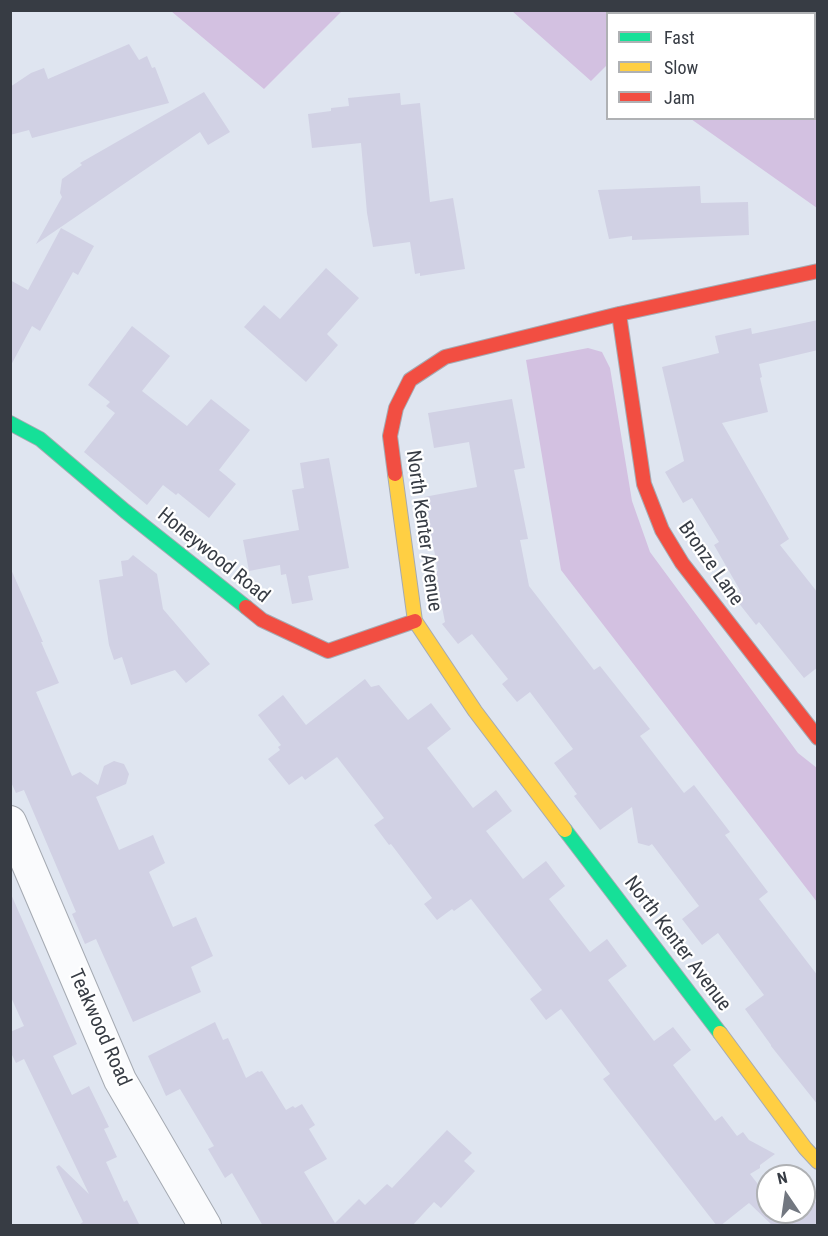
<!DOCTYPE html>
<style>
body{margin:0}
#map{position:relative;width:828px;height:1236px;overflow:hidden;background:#dfe5f0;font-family:"Roboto Condensed",sans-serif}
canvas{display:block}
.frame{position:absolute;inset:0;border:12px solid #373c44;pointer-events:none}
.legend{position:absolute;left:606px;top:12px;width:210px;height:108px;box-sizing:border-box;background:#fff;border:2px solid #afb1b4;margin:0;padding:8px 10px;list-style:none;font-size:18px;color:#373c44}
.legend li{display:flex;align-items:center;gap:12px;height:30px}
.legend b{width:30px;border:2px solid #afb1b4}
.north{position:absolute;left:756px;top:1164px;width:60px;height:60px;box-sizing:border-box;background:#fff;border:2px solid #afb1b4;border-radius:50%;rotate:347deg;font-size:16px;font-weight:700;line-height:24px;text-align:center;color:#373c44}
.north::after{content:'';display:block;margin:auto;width:21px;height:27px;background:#727780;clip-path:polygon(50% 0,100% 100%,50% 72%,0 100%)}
</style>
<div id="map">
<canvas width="828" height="1236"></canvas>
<div class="frame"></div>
<ul class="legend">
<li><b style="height:8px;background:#16e098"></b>Fast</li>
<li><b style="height:8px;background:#ffcf43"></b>Slow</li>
<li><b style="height:8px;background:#f24e42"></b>Jam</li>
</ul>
<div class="north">N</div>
</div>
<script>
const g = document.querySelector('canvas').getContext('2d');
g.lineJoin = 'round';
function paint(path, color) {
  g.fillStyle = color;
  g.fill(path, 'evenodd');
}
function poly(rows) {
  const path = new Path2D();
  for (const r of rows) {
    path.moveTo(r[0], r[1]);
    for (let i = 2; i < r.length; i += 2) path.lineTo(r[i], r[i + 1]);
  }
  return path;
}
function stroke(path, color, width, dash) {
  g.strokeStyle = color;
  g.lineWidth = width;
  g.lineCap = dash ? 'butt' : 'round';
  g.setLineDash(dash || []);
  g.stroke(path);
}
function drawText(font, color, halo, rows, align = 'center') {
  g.font = font + ' "Roboto Condensed",sans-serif';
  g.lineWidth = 4.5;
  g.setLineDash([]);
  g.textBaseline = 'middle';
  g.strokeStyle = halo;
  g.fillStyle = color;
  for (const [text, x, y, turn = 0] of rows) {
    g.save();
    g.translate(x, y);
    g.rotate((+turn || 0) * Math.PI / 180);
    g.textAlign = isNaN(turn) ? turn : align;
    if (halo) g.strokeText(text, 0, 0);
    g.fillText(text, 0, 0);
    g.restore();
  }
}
paint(poly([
 [627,10,632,13,608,14,607,65,591,81,512,11],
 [171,11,342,11,264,89],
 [815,101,818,102,817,208,691,119,814,118],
 [588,348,602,352,610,368,632,501,650,552,798,753,817,768,817,902,561,570,526,360]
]), '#d3c1e1');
paint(poly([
 [129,44,139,60,147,56,152,68,155,67,169,103,32,138,29,130,10,135,10,87,31,73,44,68,48,79],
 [204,92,230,132,208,145,200,132,36,244,62,197,60,193,62,179,82,165,80,163],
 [400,93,401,105,420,103,430,202,453,198,465,269,420,276,420,273,415,274,410,242,373,247,367,213,361,143,312,148,308,114,331,111,331,108,349,106,348,98],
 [700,186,701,203,748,202,749,235,632,240,632,236,609,239,598,190],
 [61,228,94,246,78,275,73,272,40,331,32,326,10,367,10,280,28,290],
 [326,268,359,298,327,334,338,345,306,382,244,327,264,305,280,319],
 [818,320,818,350,759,364,762,377,760,378,768,412,722,423,789,539,780,545,818,593,818,667,804,678,759,622,756,625,734,597,741,592,714,545,719,542,692,498,683,503,665,472,684,461,662,367,719,353,715,336,751,328,752,334],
 [132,326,170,356,142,391,187,426,211,399,250,430,219,470,236,484,209,518,178,493,176,495,163,485,147,505,84,452,115,413,106,406,110,402,88,385],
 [512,399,525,468,514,470,528,539,520,540,529,586,594,670,600,666,650,729,640,736,684,793,694,785,730,832,725,835,768,892,759,899,818,976,818,1105,771,1046,771,1045,745,1009,764,995,718,933,702,945,682,919,699,906,652,844,649,846,638,843,632,807,600,830,574,796,577,794,554,763,573,749,530,692,517,702,502,684,508,679,472,634,458,644,442,624,445,622,435,572,438,571,424,497,477,487,469,442,434,448,428,413],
 [329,458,349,568,308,576,313,600,292,604,286,574,281,575,280,565,249,571,243,540,299,530,292,490,304,488,300,463],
 [133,555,157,574,163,609,210,664,186,683,175,670,131,685,122,657,114,660,109,645,99,580,123,576,121,561,128,560],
 [10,567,43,642,41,642,59,683,36,692,72,776,80,772,98,785,104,766,114,761,124,764,129,774,126,784,96,797,119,850,153,835,165,863,149,872,173,927,196,917,213,956,191,967,201,992,133,1022,96,939,85,944,72,914,76,912,24,790,16,793,10,780],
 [365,679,371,687,379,685,408,720,431,703,451,729,427,748,473,808,496,790,512,811,486,831,523,879,546,861,565,886,549,899,590,952,607,939,627,966,608,980,654,1041,673,1027,691,1050,673,1065,715,1121,722,1116,737,1136,743,1132,749,1140,775,1154,760,1165,760,1168,750,1174,768,1197,768,1212,780,1212,783,1216,786,1212,804,1212,805,1192,818,1204,818,1226,773,1226,749,1203,720,1226,717,1226,603,1079,610,1074,561,1009,546,1020,530,999,542,990,471,899,454,911,452,909,437,920,424,904,432,898,391,844,389,845,374,825,384,818,337,757,305,780,302,776,289,785,268,759,280,750,278,747,281,745,258,715,283,695,306,725],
 [10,892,77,1044,53,1056,72,1095,89,1086,109,1127,104,1129,117,1157,106,1162,124,1202,127,1200,140,1226,77,1226,83,1222,56,1167,59,1165,89,1194,24,1059,16,1063,10,1051,10,1032,24,1026,10,995],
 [215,1022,223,1040,228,1038,246,1078,258,1071,259,1072,262,1071,286,1110,293,1106,295,1108,302,1104,315,1125,309,1129,327,1159,304,1172,335,1223,359,1199,365,1205,387,1184,392,1188,447,1130,472,1153,464,1161,475,1171,441,1208,434,1202,412,1226,263,1226,232,1173,225,1178,208,1149,214,1146,180,1089,166,1096,148,1056]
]), '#d1d1e4');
const street = poly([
 [10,822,120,1080,205,1226]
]);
const fast = poly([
 [10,423,40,439,125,511,246,607],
 [565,830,720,1033]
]);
const slow = poly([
 [395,474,415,621,475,711,565,830],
 [720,1033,805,1148,818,1162]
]);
const jam = poly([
 [619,314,644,484,662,530,682,563,818,738],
 [395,474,390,436,396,408,410,380,445,357,619,314,818,271],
 [246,607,262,620,328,651,415,621]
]);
stroke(street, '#a5aab2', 34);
stroke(fast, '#a5aab2', 16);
stroke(slow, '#a5aab2', 16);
stroke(jam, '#a5aab2', 16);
stroke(street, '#fafbfd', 32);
stroke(fast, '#16e098', 14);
stroke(slow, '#ffcf43', 14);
stroke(jam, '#f24e42', 14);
drawText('20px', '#373c44', '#fff', [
 ["North Kenter Avenue",423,531,82],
 ["Honeywood Road",213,556,39],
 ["Bronze Lane",710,564,55],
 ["North Kenter Avenue",677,944,53],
 ["Teakwood Road",99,1028,66]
]);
</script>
